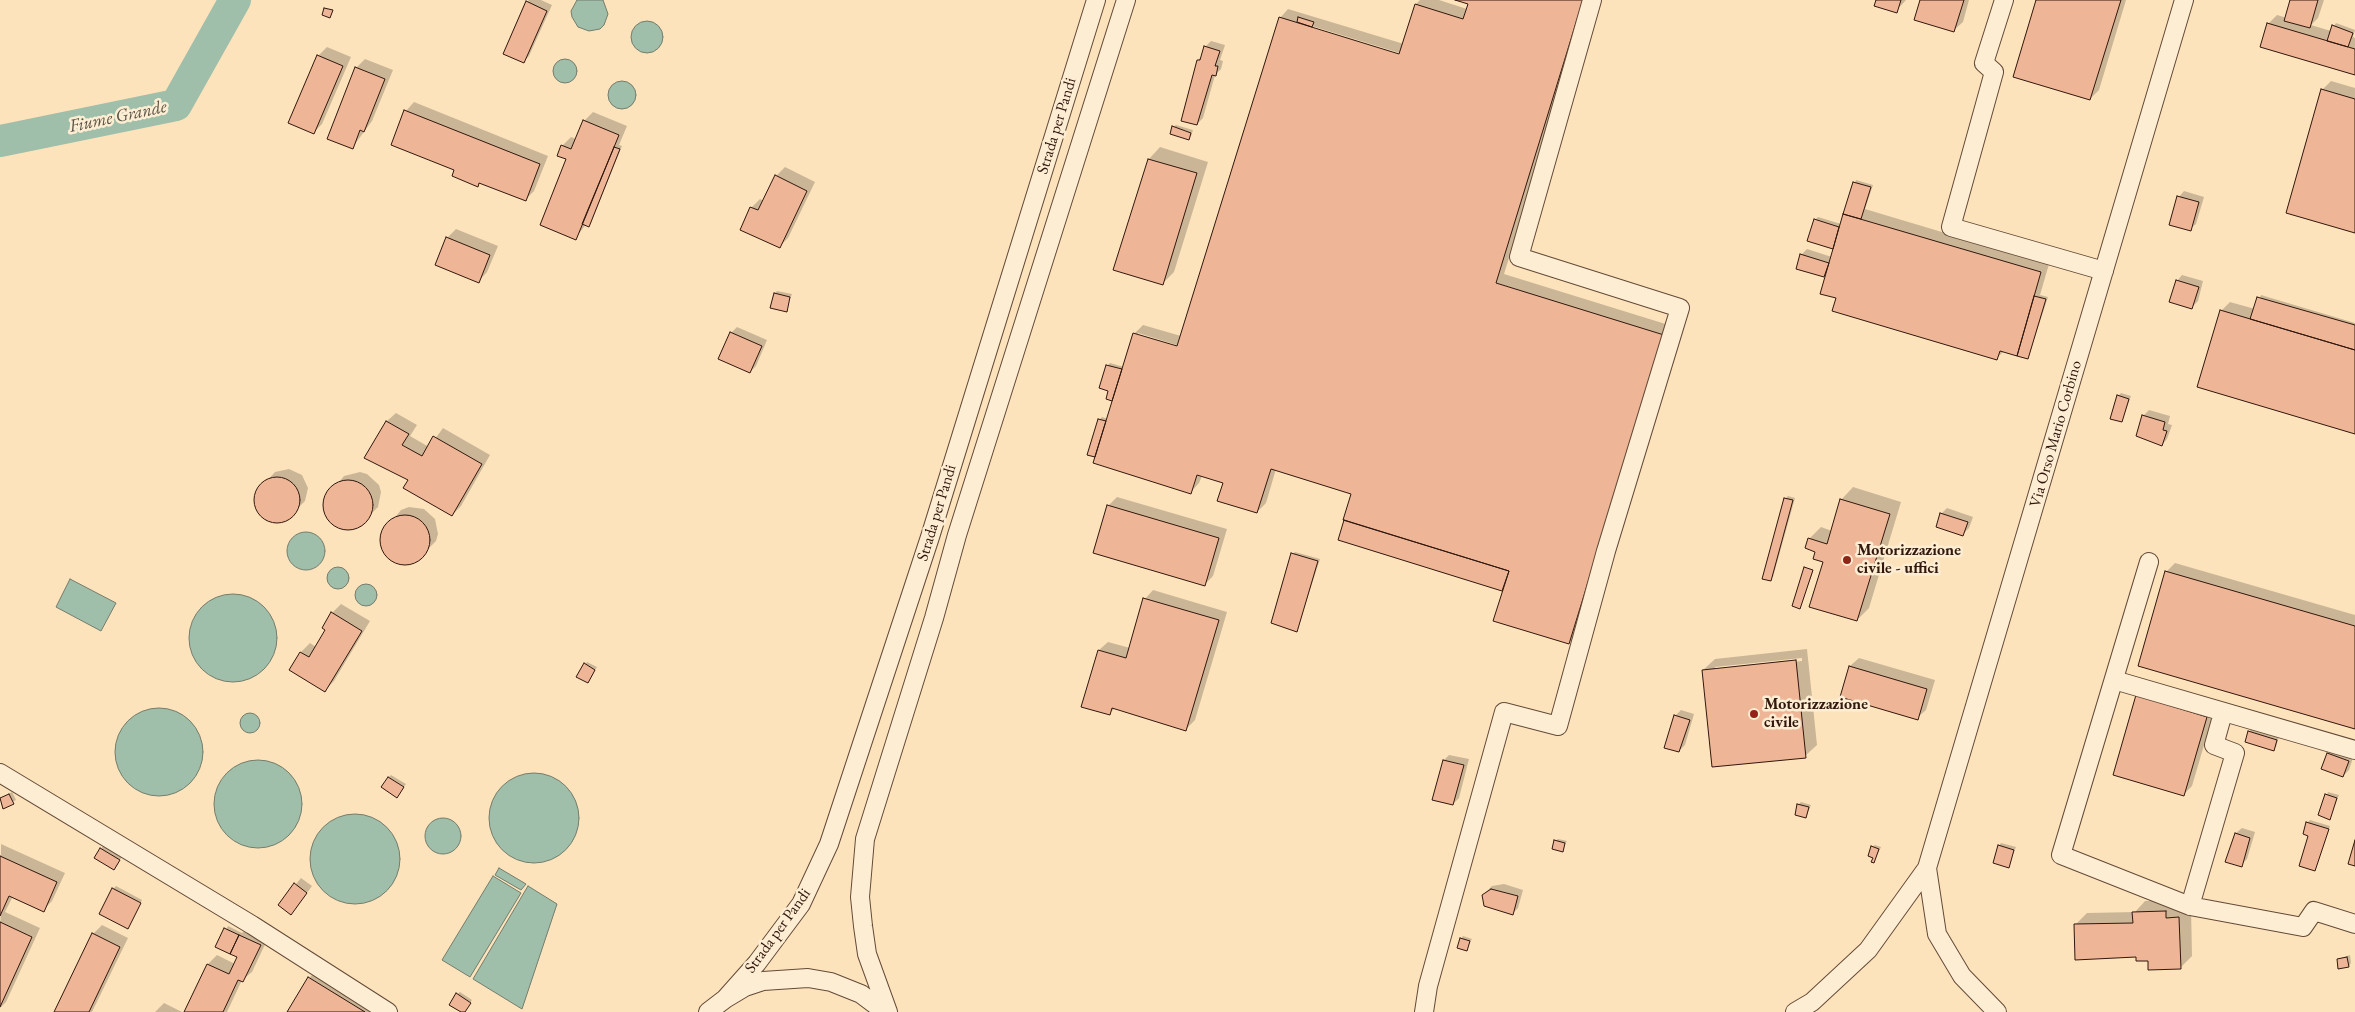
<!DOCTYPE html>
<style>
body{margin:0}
canvas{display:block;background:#fce3bb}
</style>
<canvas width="2355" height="1012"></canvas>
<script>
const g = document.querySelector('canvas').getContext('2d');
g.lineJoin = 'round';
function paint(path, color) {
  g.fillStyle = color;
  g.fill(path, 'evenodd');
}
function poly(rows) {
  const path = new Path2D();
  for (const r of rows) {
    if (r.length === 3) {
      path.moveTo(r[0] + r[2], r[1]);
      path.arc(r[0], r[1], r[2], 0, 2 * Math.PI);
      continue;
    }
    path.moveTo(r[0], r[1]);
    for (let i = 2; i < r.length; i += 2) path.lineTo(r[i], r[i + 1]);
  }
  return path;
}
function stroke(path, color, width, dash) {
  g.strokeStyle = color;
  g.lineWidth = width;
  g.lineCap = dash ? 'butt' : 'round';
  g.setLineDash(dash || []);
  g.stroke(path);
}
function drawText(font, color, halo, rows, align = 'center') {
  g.font = font + ' "EB Garamond",serif';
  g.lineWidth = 5;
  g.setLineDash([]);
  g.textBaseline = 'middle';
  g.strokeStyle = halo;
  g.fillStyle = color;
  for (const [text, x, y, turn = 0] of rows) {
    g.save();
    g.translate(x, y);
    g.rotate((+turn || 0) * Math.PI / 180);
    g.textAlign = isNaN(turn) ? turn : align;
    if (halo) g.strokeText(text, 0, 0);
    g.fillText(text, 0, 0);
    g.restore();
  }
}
const water = poly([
 [577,0,603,0,608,14,604,25,600,29,589,31,578,27,572,17,571,11,577,0],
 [647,37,16],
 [565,71,12],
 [622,95,14],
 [306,551,19],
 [338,578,11],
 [70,579,116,603,101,631,56,607,70,579],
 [366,595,11],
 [233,638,44],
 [159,752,44],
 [250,723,10],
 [258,804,44],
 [534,818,45],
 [355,859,45],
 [443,836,18],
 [499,868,526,884,521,890,495,875,499,868],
 [493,876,521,893,470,977,442,960,493,876],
 [528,886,557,904,522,1009,473,979,528,886]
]);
paint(water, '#a0bfaa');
stroke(water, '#747c6b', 1);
paint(poly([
 [529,0,541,0,552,5,529,56,523,62,527,2],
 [1420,0,1439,0,1467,9,1469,3,1459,0,1589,0,1504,274,1672,326,1577,634,1569,643,1504,590,1340,539,1352,493,1276,469,1266,503,1257,512,1224,483,1202,476,1199,483,1191,492,1099,420,1102,417,1108,419,1115,396,1111,400,1110,390,1101,387,1108,365,1110,363,1124,367,1134,334,1143,325,1181,336,1280,18,1288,9,1404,44,1416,4],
 [1312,26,1406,55,1405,57,1310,28],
 [1138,333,1183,347,1183,349,1138,336],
 [1877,0,1906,0,1896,11],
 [1921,0,1969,0,1963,22,1954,30],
 [2038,0,2126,0,2099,90,2090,99],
 [2292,0,2324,0,2318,18,2311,25,2331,31,2336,23,2355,30,2353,37,2355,38,2355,74,2268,24,2277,15,2287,18],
 [1211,41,1225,45,1220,60,1223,61,1221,69,1215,75,1203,118,1197,124,1198,60,1202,56,1205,47],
 [327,47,351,57,322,124,314,132,318,56],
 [365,59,393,70,372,121,352,148,329,138,356,68],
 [2331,81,2355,88,2355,231,2322,90],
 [414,102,548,156,534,191,525,200,481,182,478,185,455,170,406,111],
 [593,112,627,126,619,145,622,146,591,223,586,224,576,238,568,159,562,146,571,137,576,139,584,121],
 [1176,125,1193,130,1191,136,1188,139,1173,127],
 [1160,147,1208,162,1174,272,1162,284,1149,159],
 [785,167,815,182,788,238,779,247,751,208,760,199,764,201,776,176],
 [1856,180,1873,185,1865,209,2049,264,2040,295,2048,297,2028,358,2004,351,1996,359,1837,297,1827,273,1824,276,1801,255,1807,249,1832,257,1835,245,1832,248,1815,220,1818,217,1841,224],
 [2184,191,2204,197,2196,224,2190,229,2179,197],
 [456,229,498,246,487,272,479,281,447,238],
 [2182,275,2203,281,2198,301,2192,307,2177,281],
 [777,291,792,294,786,310,775,293],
 [2261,295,2355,323,2355,432,2221,311,2230,302,2255,309],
 [737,327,767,340,756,366,750,372,731,333],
 [2121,393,2131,396,2122,421,2118,396],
 [2149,410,2170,416,2168,424,2172,425,2167,439,2162,445,2143,416],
 [396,413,417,425,410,436,429,447,443,428,490,455,461,506,452,515,410,479,387,421],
 [289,469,302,475,308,488,305,501,286,520,272,522,266,519,256,508,256,493,275,472],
 [360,472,367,474,379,485,381,492,378,507,358,527,342,528,335,525,326,513,326,498,344,476],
 [1853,487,1901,502,1869,608,1857,620,1824,561,1809,539,1821,527,1832,531,1842,499],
 [1788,496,1795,498,1773,577,1770,580,1763,578,1786,498],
 [1117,497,1227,529,1213,576,1204,585,1108,506],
 [409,507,424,509,435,519,438,534,436,541,415,562,399,563,392,560,383,548,383,532,401,510],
 [1947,508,1973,517,1969,528,1963,534,1941,514],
 [1295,552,1320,559,1297,630,1293,554],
 [2175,563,2355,615,2355,728,2166,572],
 [1805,569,1813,572,1800,607],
 [1153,590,1227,612,1195,720,1186,729,1115,708,1109,714,1099,650,1108,642,1130,648,1145,599],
 [341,604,370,621,334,681,325,690,291,669,301,652,310,643,316,647,327,630,332,613],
 [1807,649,1817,745,1805,756,1703,670,1715,659],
 [1802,658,1802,661,1715,670,1715,667],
 [1859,658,1935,680,1926,710,1917,718,1850,666],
 [587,662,597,667,588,682,585,664],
 [2146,687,2215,708,2192,786,2183,795],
 [1681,710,1694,714,1685,745,1679,751,1675,716],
 [2251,729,2279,737,2276,747,2274,749,2249,732],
 [2334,748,2354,755,2349,770,2343,776,2322,768,2328,753],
 [1449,755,1469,759,1459,798,1453,804,1444,760],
 [391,775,406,784,397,796,389,777],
 [12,792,16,800,3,807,0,799],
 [2328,792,2339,795,2330,818,2319,815],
 [1801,802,1811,805,1806,817,1798,805],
 [2310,820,2330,826,2315,869,2307,823],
 [2242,828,2255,832,2247,859,2241,865,2236,833],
 [1558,839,1567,841,1562,850,1555,841],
 [2001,843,2016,847,2008,866,1999,846],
 [1,844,65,873,52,901,43,910,13,896,5,912,40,928,6,1002,0,1008],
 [1875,845,1881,847,1874,862,1872,847],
 [103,846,122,857,114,868,101,849],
 [301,878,312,886,296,908,279,905],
 [1504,884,1523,890,1518,908,1512,914,1483,900,1486,892,1492,886],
 [116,886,142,900,130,925,113,889],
 [2177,900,2191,906,2192,956,2180,968,2137,956,2075,925,2087,913,2135,912,2145,901],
 [102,925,128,938,92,1012,55,1012,93,934],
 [228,926,242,933,249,926,269,936,252,972,242,980,227,1012,186,1012,208,964,217,955,235,964,239,957,217,946],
 [1463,936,1472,939,1466,949,1461,939],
 [2350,955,2351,963,2349,966,2338,959],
 [318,969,388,1012,289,1012,309,978],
 [460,992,472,1000,464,1012,457,994],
 [164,1003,182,1012,155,1012]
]), '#0003');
stroke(poly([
 [0,141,176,105,235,0]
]), '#a0bfaa', 32);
const building = poly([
 [1455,0,1583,0,1496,283,1664,335,1569,644,1493,621,1509,571,1343,520,1351,494,1271,469,1257,513,1217,501,1223,483,1197,475,1191,494,1093,463,1133,333,1177,346,1279,17,1399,54,1415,4,1463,19,1468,4,1455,0],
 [1876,0,1901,0,1897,13,1874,6,1876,0],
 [1920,0,1964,0,1954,32,1914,20,1920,0],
 [2036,0,2121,0,2090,100,2013,77,2036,0],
 [2290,0,2318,0,2310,28,2284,21,2290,0],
 [526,1,547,11,524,63,503,54,526,1],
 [324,8,333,10,330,18,322,15,324,8],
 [1298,17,1314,22,1312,27,1297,22,1298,17],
 [2267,23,2355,49,2355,75,2260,47,2267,23],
 [2332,25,2353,33,2348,47,2327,41,2332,25],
 [1204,46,1220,51,1215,66,1218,66,1216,76,1212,75,1197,125,1181,121,1197,60,1200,60,1204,46],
 [317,55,343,66,314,134,288,123,317,55],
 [355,67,385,79,364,132,360,130,353,149,327,139,355,67],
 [2321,89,2355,99,2355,233,2286,213,2321,89],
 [404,110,540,164,526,201,479,183,478,187,452,176,454,170,391,145,404,110],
 [583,120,619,135,576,240,540,225,566,159,557,156,561,145,571,149,583,120],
 [1172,126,1191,133,1189,140,1170,134,1172,126],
 [614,147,620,149,589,227,582,224,614,147],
 [1148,159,1197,173,1163,285,1113,270,1148,159],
 [775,175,807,191,780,248,740,230,750,207,758,210,775,175],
 [1853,182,1871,187,1861,219,1843,214,1853,182],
 [2177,196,2199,202,2191,231,2169,225,2177,196],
 [1843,214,2041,272,2017,356,2000,351,1997,360,1832,311,1836,298,1820,294,1843,214],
 [1814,219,1839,227,1833,249,1807,241,1814,219],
 [446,237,490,255,479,283,435,265,446,237],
 [1800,254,1829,263,1824,277,1796,269,1800,254],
 [2176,280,2199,287,2192,309,2169,302,2176,280],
 [774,293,790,297,787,312,770,308,774,293],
 [2034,296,2046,299,2028,359,2017,356,2034,296],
 [2257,297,2355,325,2355,350,2250,319,2257,297],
 [2220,310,2355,350,2355,434,2197,387,2220,310],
 [730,332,762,346,750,373,718,359,730,332],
 [1106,365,1122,369,1112,401,1106,399,1108,391,1099,388,1106,365],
 [2117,395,2129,399,2122,422,2110,419,2117,395],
 [2142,415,2165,422,2163,430,2167,431,2162,446,2136,436,2142,415],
 [1098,419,1106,421,1095,457,1087,455,1098,419],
 [386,421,409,434,402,445,422,456,433,436,482,464,452,516,403,488,408,480,364,458,386,421],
 [277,500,23],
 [348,505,25],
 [1784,498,1793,500,1771,581,1762,579,1784,498],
 [1840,499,1890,514,1857,621,1809,607,1823,562,1813,559,1815,552,1805,548,1808,538,1827,544,1840,499],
 [1107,505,1219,538,1205,586,1093,553,1107,505],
 [1940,513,1968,522,1963,536,1936,527,1940,513],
 [405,540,25],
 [1344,520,1509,571,1502,591,1338,540,1344,520],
 [1291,553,1318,561,1297,632,1271,623,1291,553],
 [1804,567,1813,570,1800,609,1792,606,1804,567],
 [2165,571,2355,626,2355,729,2138,666,2165,571],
 [1143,598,1219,620,1186,731,1112,708,1110,715,1081,707,1098,650,1126,658,1143,598],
 [331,612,362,631,325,692,289,670,300,652,309,657,325,630,322,628,331,612],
 [1796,660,1806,758,1712,767,1702,670,1796,660],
 [584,663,595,670,588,683,576,677,584,663],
 [1849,666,1927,689,1918,720,1840,697,1849,666],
 [2136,695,2207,717,2184,796,2113,775,2136,695],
 [1674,715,1690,720,1679,752,1664,748,1674,715],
 [2248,731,2277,740,2274,751,2245,742,2248,731],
 [2327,753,2349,761,2343,777,2321,769,2327,753],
 [1443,760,1464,765,1453,805,1432,800,1443,760],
 [388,777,404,787,397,798,381,787,388,777],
 [9,794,14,804,3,809,0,798,9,794],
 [2325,794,2337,798,2330,820,2318,815,2325,794],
 [1797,804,1809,807,1806,818,1795,815,1797,804],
 [2306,822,2329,829,2315,871,2299,866,2308,836,2303,834,2306,822],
 [2235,833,2250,838,2242,867,2225,862,2235,833],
 [1554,840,1565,843,1563,852,1552,849,1554,840],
 [2355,840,2355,866,2348,864,2355,840],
 [1998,845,2014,850,2009,868,1993,863,1998,845],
 [1871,846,1879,849,1874,863,1871,862,1873,858,1868,856,1871,846],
 [100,848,120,860,114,870,94,858,100,848],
 [0,856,57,882,44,912,9,896,0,916,0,856],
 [294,883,307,893,291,915,278,905,294,883],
 [112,888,141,903,128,929,99,914,112,888],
 [1491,889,1518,896,1513,915,1484,906,1482,895,1491,889],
 [2166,911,2166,918,2179,917,2181,969,2148,970,2148,961,2136,961,2136,957,2075,960,2074,924,2133,923,2132,912,2166,911],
 [0,922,32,937,0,1007,0,922],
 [224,928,239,935,230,954,215,947,224,928],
 [92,933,120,947,89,1012,54,1012,92,933],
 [239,935,261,945,243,982,238,980,223,1012,184,1012,207,964,229,974,237,957,230,954,239,935],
 [1460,938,1470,941,1467,951,1457,948,1460,938],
 [2347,957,2349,967,2338,969,2337,959,2347,957],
 [308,977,365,1012,287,1012,308,977],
 [456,993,471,1003,465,1012,461,1012,449,1005,456,993]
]);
paint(building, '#eeb597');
stroke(building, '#31170d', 1);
const minor = poly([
 [2004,0,1984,63,1994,72,1951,227,2104,271],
 [2149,562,2061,855,2190,906,2303,927,2314,911,2355,924],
 [2114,680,2355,750],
 [0,773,252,925,388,1012],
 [1927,868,1937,934,1962,976,1997,1012],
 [2190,906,2235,753,2214,745,2223,713],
 [725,999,757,963,801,904,829,844,930,537,1096,0],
 [708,1012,725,999,745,987,763,981,808,978,831,982,861,994,885,1012],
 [888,1012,867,954,863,926,860,897,865,839,934,618,957,535,1126,0],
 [1424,1012,1428,986,1504,712,1558,726,1606,551,1680,308,1519,257,1592,0],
 [1795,1012,1812,1002,1868,950,1927,868,2184,0]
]);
stroke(minor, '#644a38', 20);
stroke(minor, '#fdedd3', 18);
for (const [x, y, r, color] of [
 [1847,560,5,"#8f2418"],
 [1754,714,5,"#8f2418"]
]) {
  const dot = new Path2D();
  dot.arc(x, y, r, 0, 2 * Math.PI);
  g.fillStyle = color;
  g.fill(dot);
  stroke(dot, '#fdedd3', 2);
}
drawText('16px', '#31170d', '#fdedd3', [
 ["Strada per Pandi",1057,126,-73],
 ["Via Orso Mario Corbino",2056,434,-74],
 ["Strada per Pandi",937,513,-73],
 ["Strada per Pandi",778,931,-54]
]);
drawText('bold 16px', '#31170d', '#fdedd3', [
 ["Motorizzazione",1857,551],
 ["civile - uffici",1857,569],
 ["Motorizzazione",1764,705],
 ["civile",1764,723]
], 'left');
drawText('italic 18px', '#585244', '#fdedd3', [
 ["Fiume Grande",118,117,-12]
]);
</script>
